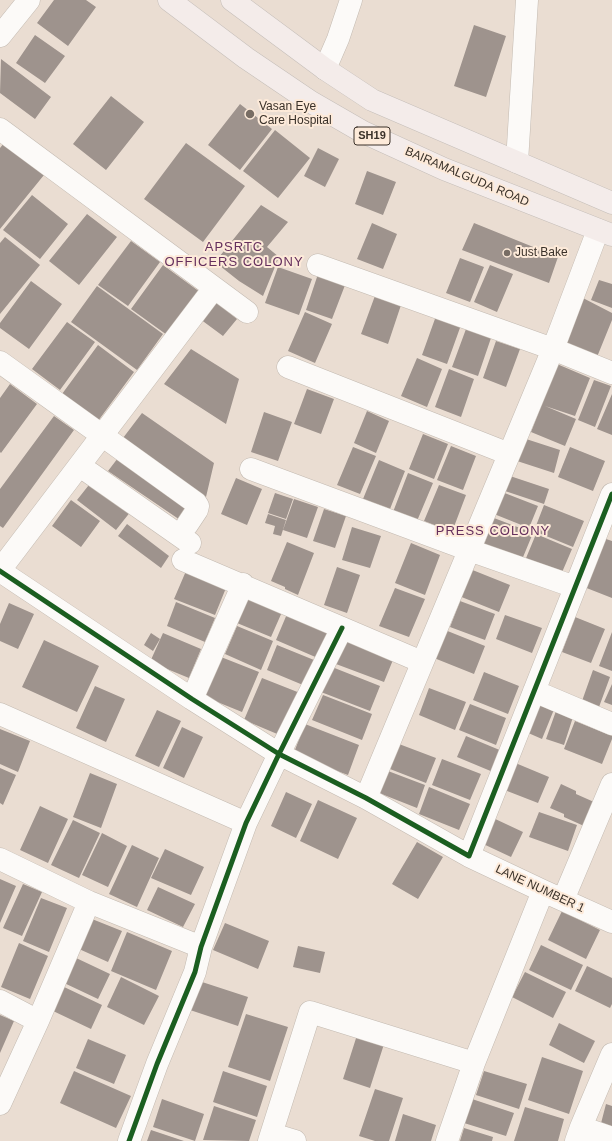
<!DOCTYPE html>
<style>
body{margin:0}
canvas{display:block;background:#eaddd2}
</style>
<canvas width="612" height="1141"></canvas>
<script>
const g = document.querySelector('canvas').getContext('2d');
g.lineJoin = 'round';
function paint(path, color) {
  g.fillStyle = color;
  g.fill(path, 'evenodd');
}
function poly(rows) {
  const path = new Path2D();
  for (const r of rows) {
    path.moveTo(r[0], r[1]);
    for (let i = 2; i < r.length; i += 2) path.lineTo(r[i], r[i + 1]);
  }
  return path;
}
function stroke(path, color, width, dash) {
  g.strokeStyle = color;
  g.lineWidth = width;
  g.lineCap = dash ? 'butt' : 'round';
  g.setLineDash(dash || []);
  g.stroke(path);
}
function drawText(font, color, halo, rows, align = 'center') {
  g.font = font + ' Helvetica,sans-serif';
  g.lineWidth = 4;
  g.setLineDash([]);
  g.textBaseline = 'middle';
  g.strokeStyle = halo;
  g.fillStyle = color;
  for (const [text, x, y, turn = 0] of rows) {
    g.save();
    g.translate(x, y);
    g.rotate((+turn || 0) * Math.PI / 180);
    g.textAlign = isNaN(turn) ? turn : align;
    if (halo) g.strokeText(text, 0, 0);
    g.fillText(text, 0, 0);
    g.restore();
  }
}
paint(poly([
 [54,0,86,0,96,7,68,46,37,23],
 [474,25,506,36,486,97,454,86],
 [35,35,65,56,45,83,16,63],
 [1,59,51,97,35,119,0,93],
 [111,96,144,122,106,170,73,144],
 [240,104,272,129,240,170,208,145],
 [275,130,310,158,278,198,243,171],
 [4,143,44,175,0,229,0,148],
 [186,143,245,186,203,242,144,199],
 [318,148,339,159,325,187,304,176],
 [367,171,396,182,383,215,355,204],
 [32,195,68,224,40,259,3,230],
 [261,205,288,222,267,247,279,257,263,296,239,281,215,262],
 [87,214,117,237,79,285,49,261],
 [372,223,397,234,383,269,357,259],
 [474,223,558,257,549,283,462,250],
 [5,237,40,265,0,314,0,243],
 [131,241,160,262,128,306,98,285],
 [460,258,484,267,470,302,446,293],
 [163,265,200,292,167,335,131,309],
 [490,265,513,274,497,312,474,302],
 [278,267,312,279,299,315,265,303],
 [319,271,347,280,332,319,306,310],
 [599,280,612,284,612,308,591,300],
 [31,281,62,304,29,349,0,328,0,323],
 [97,286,163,334,137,370,71,322],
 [376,293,402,302,388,344,361,334],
 [581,297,612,313,612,320,597,357,565,343],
 [215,301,237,319,223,336,200,319],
 [305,312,332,324,315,363,288,351],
 [436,316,461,325,447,364,422,355],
 [67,322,95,342,60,390,32,369],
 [466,329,491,338,478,376,452,367],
 [496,341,520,349,506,387,483,378],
 [98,345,134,372,98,421,62,394],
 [191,349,239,379,226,424,164,384],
 [417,358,442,369,427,407,401,396],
 [557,364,590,378,575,416,545,406,576,419,565,446,531,432],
 [449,369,474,379,461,417,435,407],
 [594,380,611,386,595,427,578,420],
 [10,384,37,404,1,453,0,452,0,398],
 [307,389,334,399,321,434,294,424],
 [612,394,612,435,597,429],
 [367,411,389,421,376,453,354,443],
 [264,412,292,422,278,461,251,452],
 [142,413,214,463,206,497,123,438],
 [54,416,74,430,3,528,0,526,0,489],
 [423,434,448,444,434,479,409,469],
 [523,438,560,450,554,473,514,460],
 [451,446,476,456,463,490,437,480],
 [353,447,376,456,360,494,337,485],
 [570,447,605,461,593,491,558,477],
 [121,454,195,508,186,524,108,471],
 [379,460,405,471,390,509,363,499],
 [408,473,433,483,417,521,393,512],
 [507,475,549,489,544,504,502,490],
 [96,476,135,506,116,530,77,500],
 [236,478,262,489,247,525,221,514],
 [439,485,466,495,452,532,424,521],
 [502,492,538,506,529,528,494,514],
 [275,493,293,499,286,519,268,513],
 [294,499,318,507,307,538,283,530],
 [71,500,100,521,81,547,52,526],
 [544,505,584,521,573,547,534,531],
 [324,509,346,516,335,548,313,541],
 [268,514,286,520,281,536,273,534,275,526,265,523],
 [494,518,533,533,521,562,483,547],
 [127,524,169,556,161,568,118,536],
 [352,527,381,536,370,568,342,560],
 [536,534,572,549,560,577,524,563],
 [603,538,612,541,612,598,584,587],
 [287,542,314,553,298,595,285,589,285,587,271,581],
 [411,543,440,555,425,595,395,583],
 [337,567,360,575,347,613,324,605],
 [470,569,510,585,499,612,459,596],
 [186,571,226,588,215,615,174,599],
 [395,588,425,599,409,637,379,626],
 [248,598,282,612,271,637,237,623],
 [460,601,495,614,485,640,450,627],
 [176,602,215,618,205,642,167,626],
 [9,603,34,614,18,649,0,641,0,624],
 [287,614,331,632,320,659,276,640],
 [505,615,542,628,532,653,496,639],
 [575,617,605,629,591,663,562,652],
 [237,626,273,641,261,670,225,654],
 [445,630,485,646,474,674,434,658],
 [612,632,612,671,599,666],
 [151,633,160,639,153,651,144,645],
 [163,633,201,649,189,678,150,662],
 [348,636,395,655,384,682,336,664],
 [44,640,99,666,77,712,22,687],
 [277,645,314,660,303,685,267,670],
 [221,657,259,672,242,712,205,697],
 [332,667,380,686,370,711,321,692],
 [593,670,610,677,599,707,582,701],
 [484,672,519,686,508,714,473,700],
 [262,678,300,693,282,736,244,720],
 [612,684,612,705,604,702],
 [95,686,125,699,106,742,76,728],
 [429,688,466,702,455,730,419,715],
 [323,695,372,714,362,740,312,720],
 [539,701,555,707,542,739,526,732],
 [470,704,506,718,496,745,459,730],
 [157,710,181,721,159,767,135,756],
 [556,711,573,717,564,745,546,739],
 [575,721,612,736,612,739,602,764,564,749],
 [305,724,359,745,348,775,293,755],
 [182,727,203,737,184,778,163,768],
 [0,729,30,741,18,772,0,764],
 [466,736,502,751,493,772,457,757],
 [399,744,436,758,426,783,390,769],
 [442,759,481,774,470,800,432,785],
 [513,762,549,777,538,803,502,789],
 [0,768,16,775,3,805,0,803],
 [388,771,425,785,417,808,379,793],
 [90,773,117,784,101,828,73,817],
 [561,784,576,791,576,794,594,802,584,826,564,817,564,814,550,808],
 [429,787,470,804,459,830,419,814],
 [286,792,312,804,296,838,271,826],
 [318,800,357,818,338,859,300,841],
 [40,806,68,819,48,863,20,850],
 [539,812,577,825,568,851,529,837],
 [491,817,523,832,511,857,479,842],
 [73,820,100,833,79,878,51,865],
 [102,833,127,846,108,887,82,875],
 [417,842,443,857,418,899,392,884],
 [132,845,159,858,137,907,109,894],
 [165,849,204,867,191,895,151,878],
 [0,879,16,886,0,923],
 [23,884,42,892,22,936,3,928],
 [158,887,195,904,183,927,147,910],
 [41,898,67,908,49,952,23,941],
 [562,911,600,930,586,959,548,940],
 [92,919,122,931,108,962,79,949],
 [225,923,269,941,258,969,213,950],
 [127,932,172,951,156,990,111,971],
 [19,943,48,956,30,999,1,987],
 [541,945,583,965,571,990,529,970],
 [298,946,325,952,320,973,293,967],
 [74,957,110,974,98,999,62,982],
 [587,966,612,978,612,1004,610,1008,575,991],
 [525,972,566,992,553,1018,512,997],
 [121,977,159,996,144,1025,107,1007],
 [199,981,248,997,238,1026,190,1010],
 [62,986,102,1005,91,1029,51,1010],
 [246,1014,288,1027,270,1081,228,1067],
 [0,1015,14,1021,0,1053],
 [559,1023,595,1041,584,1063,549,1045],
 [358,1032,385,1041,370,1088,343,1079],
 [88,1039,126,1055,114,1084,76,1068],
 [542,1057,583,1071,569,1114,528,1100],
 [74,1071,131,1096,116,1128,60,1103],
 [223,1071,267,1086,257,1117,213,1102],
 [484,1071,527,1084,519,1109,476,1095],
 [375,1089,403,1098,389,1141,375,1141,359,1136],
 [162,1099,204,1114,195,1141,153,1127],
 [472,1099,514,1113,506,1136,464,1123],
 [606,1104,612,1106,612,1135,599,1131],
 [214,1106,256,1120,249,1141,203,1140],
 [525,1107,564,1119,558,1141,514,1141],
 [403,1114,436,1125,431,1141,395,1141],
 [464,1128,493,1137,492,1141,460,1141],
 [151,1130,184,1141,147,1141]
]), '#9e938d');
const street = poly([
 [0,36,29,0],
 [325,69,338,39,351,0],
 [0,129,247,312],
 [517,162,527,0],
 [318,265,553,349,612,373],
 [0,362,196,503,198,506,197,510,187,525],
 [288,367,509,454],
 [80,466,190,543],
 [251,469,469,550,575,587],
 [183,560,422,662],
 [0,570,214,288],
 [0,571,192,699,279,754,246,823,201,947,195,972,157,1064,129,1141],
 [342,628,279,754,366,798,469,856,612,494],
 [534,691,612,724],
 [192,699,243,584],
 [0,714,246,823],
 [366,798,553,349,598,230],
 [469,856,543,891,612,922],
 [0,859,89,902,38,1021,0,1001],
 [563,900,612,784],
 [89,902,201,947],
 [0,1104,38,1021],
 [581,1127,612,1138],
 [272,1134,295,1141],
 [269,1141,310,1012,474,1063,543,891],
 [447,1141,474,1063],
 [576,1141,581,1127,612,1054]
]);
const primary = poly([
 [169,0,246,58,311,102,363,132,444,169,612,235],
 [232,0,325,69,372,100,612,203]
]);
stroke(street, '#c3bab1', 23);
stroke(primary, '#c5beb9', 23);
stroke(street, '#fcfaf8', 22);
stroke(primary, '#f4ecea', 22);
stroke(poly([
 [0,571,192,699,279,754,246,823,201,947,195,972,157,1064,129,1141],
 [342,628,279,754,366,798,469,856,612,494]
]), '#1b5e20', 5);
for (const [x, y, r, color] of [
 [250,114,5,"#786d64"],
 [507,253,4,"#786d64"]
]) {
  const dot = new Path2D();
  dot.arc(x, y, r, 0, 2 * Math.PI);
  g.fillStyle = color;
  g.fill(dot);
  stroke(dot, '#fdead9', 1.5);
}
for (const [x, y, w] of [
 [372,136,36]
]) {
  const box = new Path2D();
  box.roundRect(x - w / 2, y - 9, w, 18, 3);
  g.fillStyle = '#fdead9';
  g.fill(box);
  stroke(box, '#3a3129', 1);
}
drawText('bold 11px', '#3a3129', null, [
 ["SH19",372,136]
]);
drawText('12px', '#3a3129', '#fdead9', [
 ["Vasan Eye",259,107],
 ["Care Hospital",259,121],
 ["Just Bake",515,253]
], 'left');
drawText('12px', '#3a3129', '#fdead9', [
 ["BAIRAMALGUDA ROAD",467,177,23],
 ["LANE NUMBER 1",540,889,25]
]);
g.letterSpacing = '1px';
drawText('13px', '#652f5d', '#fdead9', [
 ["APSRTC",234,247],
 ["OFFICERS COLONY",234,262],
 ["PRESS COLONY",493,531]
]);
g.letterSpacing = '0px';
</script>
